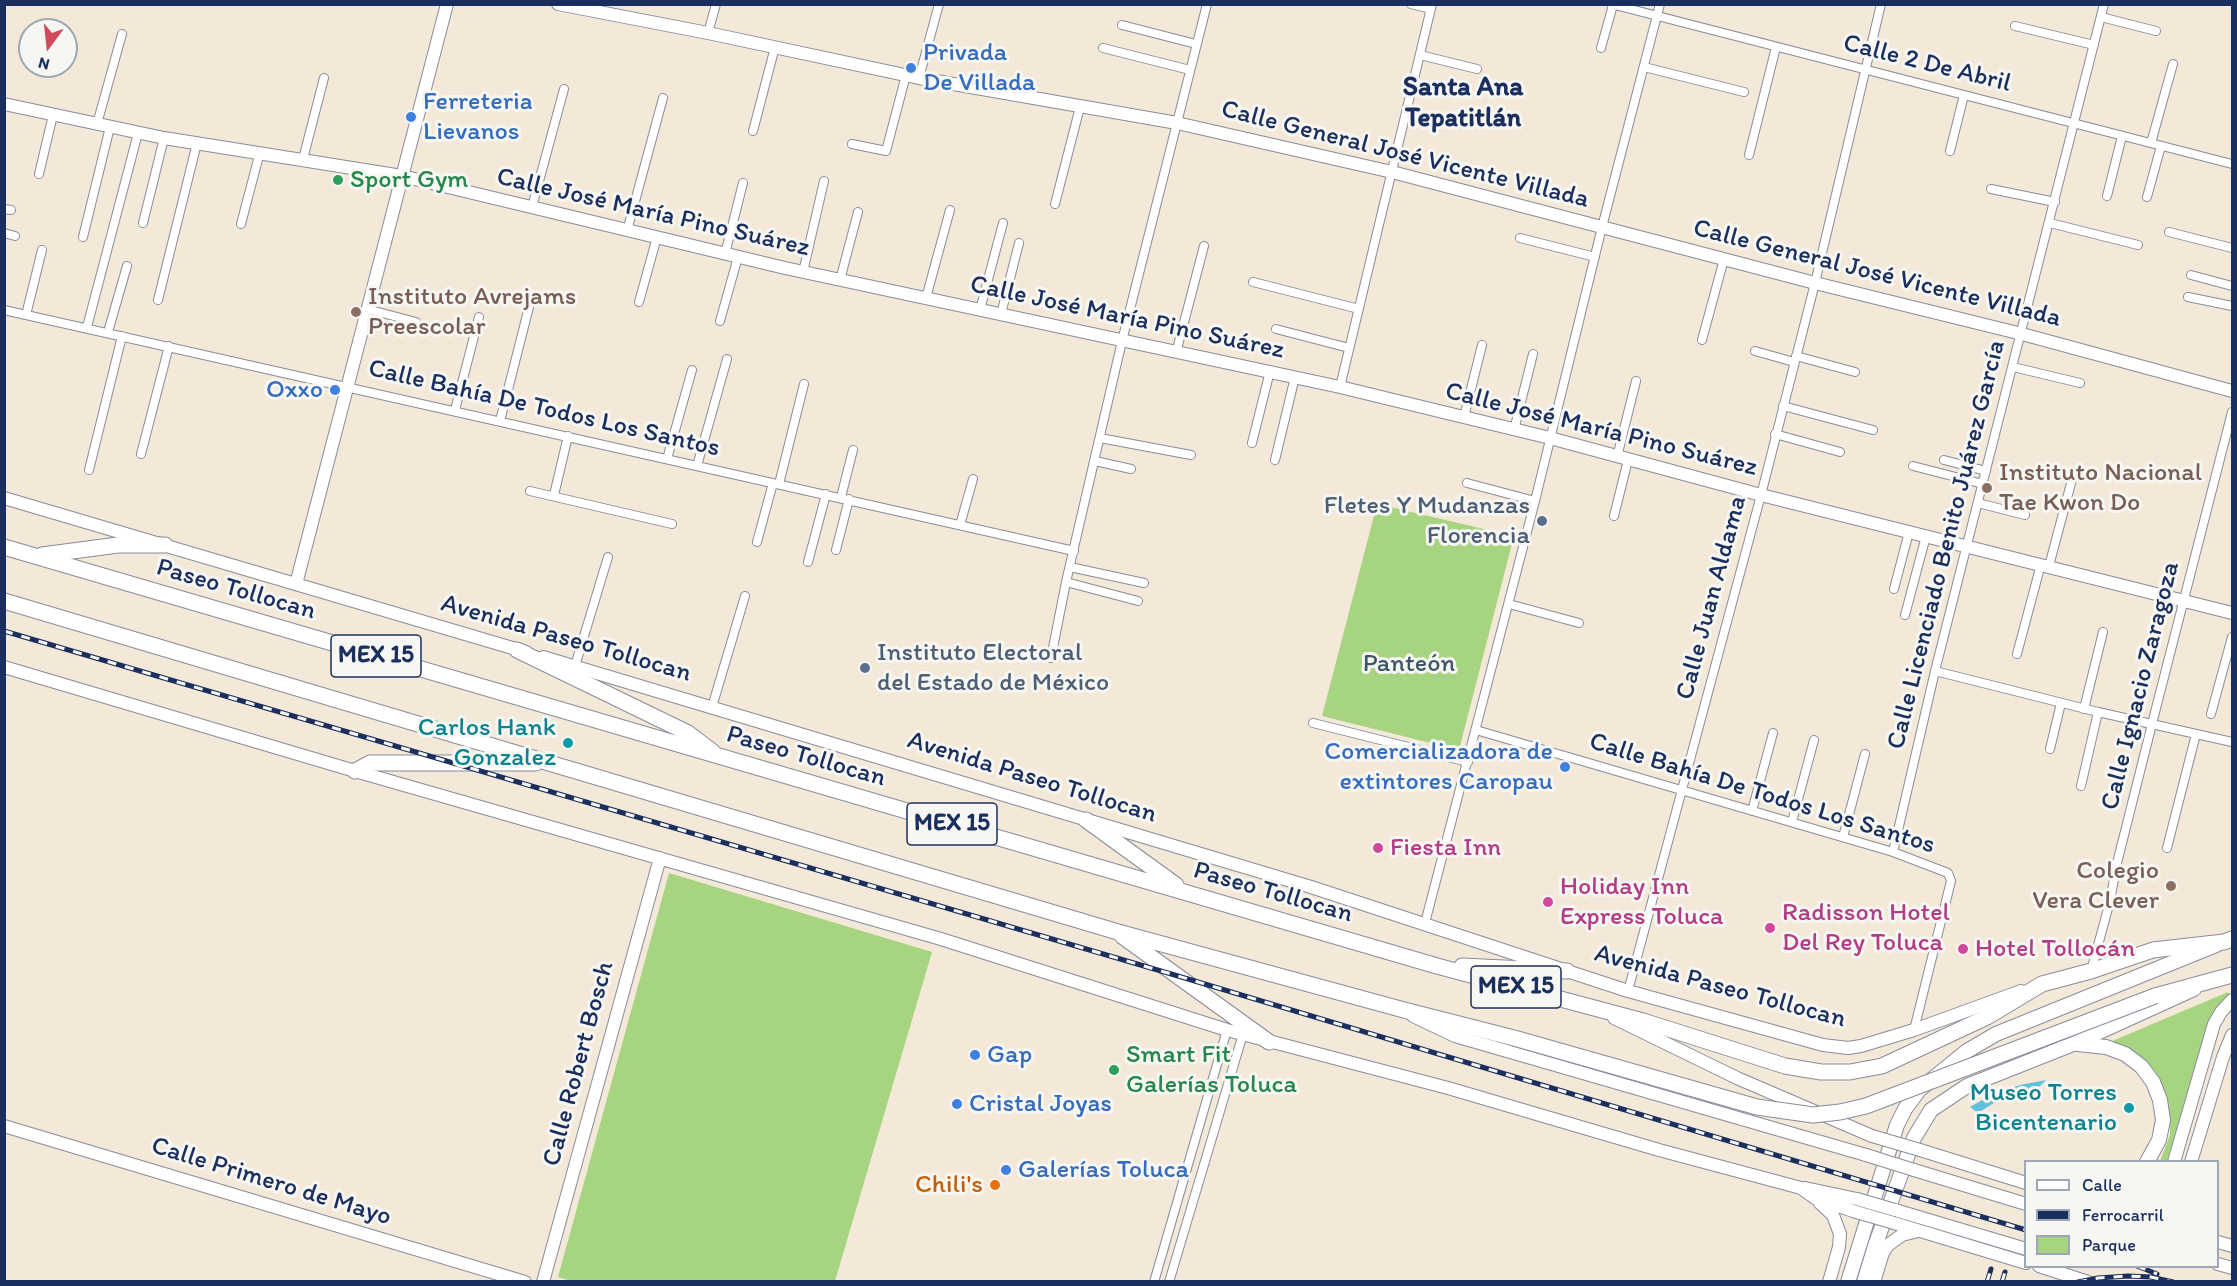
<!DOCTYPE html>
<meta charset="utf-8">
<style>
body{margin:0}
#map{position:relative;width:2237px;height:1286px;overflow:hidden;background:#f4e9d8;font-family:Itim,sans-serif}
canvas{display:block}
.frame{position:absolute;inset:0;border:6px solid #1b2f5e;pointer-events:none}
.legend{position:absolute;left:2024px;top:1160px;width:195px;height:108px;box-sizing:border-box;background:#f6f6f2;border:2px solid #9ea6b7;margin:0;padding:8px 10px;list-style:none;font-size:18px;color:#1b2f5e}
.legend li{display:flex;align-items:center;gap:12px;height:30px}
.legend b{width:30px;border:2px solid #9ea6b7}
.north{position:absolute;left:18px;top:18px;width:60px;height:60px;box-sizing:border-box;background:#f6f6f2;border:2px solid #9ea6b7;border-radius:50%;rotate:195deg;font-size:16px;font-weight:700;line-height:24px;text-align:center;color:#1b2f5e}
.north::after{content:'';display:block;margin:auto;width:21px;height:27px;background:#d1495b;clip-path:polygon(50% 0,100% 100%,50% 72%,0 100%)}
</style>
<div id="map">
<canvas width="2237" height="1286"></canvas>
<div class="frame"></div>
<ul class="legend">
<li><b style="height:8px;background:#fff"></b>Calle</li>
<li><b style="height:8px;background:#1b2f5e"></b>Ferrocarril</li>
<li><b style="height:16px;background:#a7d481"></b>Parque</li>
</ul>
<div class="north">N</div>
</div>
<script>
const g = document.querySelector('canvas').getContext('2d');
g.lineJoin = 'round';
function paint(path, color) {
  g.fillStyle = color;
  g.fill(path, 'evenodd');
}
function poly(rows) {
  const path = new Path2D();
  for (const r of rows) {
    path.moveTo(r[0], r[1]);
    for (let i = 2; i < r.length; i += 2) path.lineTo(r[i], r[i + 1]);
  }
  return path;
}
function stroke(path, color, width, dash) {
  g.strokeStyle = color;
  g.lineWidth = width;
  g.lineCap = dash ? 'butt' : 'round';
  g.setLineDash(dash || []);
  g.stroke(path);
}
function drawText(font, color, halo, rows, align = 'center') {
  g.font = font + ' Itim,sans-serif';
  g.lineWidth = 6;
  g.setLineDash([]);
  g.textBaseline = 'middle';
  g.strokeStyle = halo;
  g.fillStyle = color;
  for (const [text, x, y, turn = 0] of rows) {
    g.save();
    g.translate(x, y);
    g.rotate((+turn || 0) * Math.PI / 180);
    g.textAlign = isNaN(turn) ? turn : align;
    if (halo) g.strokeText(text, 0, 0);
    g.fillText(text, 0, 0);
    g.restore();
  }
}
paint(poly([
 [1377,504,1514,536,1459,750,1322,716],
 [669,873,932,952,835,1281,574,1282,558,1277],
 [2228,992,2230,995,2194,1075,2167,1161,2160,1161,2170,1135,2170,1115,2162,1085,2152,1068,2137,1056,2110,1042]
]), '#a7d481');
paint(poly([
 [2046,1080,2033,1093,2021,1099,1997,1101,1978,1113,1970,1107,1989,1096,2020,1085]
]), '#5fc2dd');
const street = poly([
 [1411,4,1431,9],
 [1611,4,2232,164],
 [2101,17,2156,31],
 [1122,25,1196,44],
 [2015,26,2094,45],
 [708,33,716,4],
 [1103,48,1190,70],
 [1601,48,1613,5],
 [1420,55,1477,69],
 [1644,67,1744,92],
 [919,78,939,4],
 [97,124,122,34],
 [753,131,775,47],
 [2151,143,2173,64],
 [852,144,886,151,906,75],
 [1950,151,1964,95],
 [1749,155,1776,47],
 [303,159,324,78],
 [39,174,53,115],
 [1991,189,2055,202],
 [2107,196,2122,136],
 [2147,197,2161,146],
 [1055,204,1080,107],
 [532,207,564,89],
 [4,209,11,210],
 [143,223,164,138],
 [2050,223,2138,245],
 [241,224,260,152],
 [627,231,663,98],
 [2169,232,2232,248],
 [4,233,15,236],
 [83,237,110,127],
 [1520,238,1595,257],
 [725,254,743,183],
 [803,272,824,181],
 [2191,275,2232,286],
 [840,280,858,212],
 [1253,282,1359,309],
 [2188,297,2232,306],
 [926,298,950,210],
 [158,300,197,143],
 [639,302,657,237],
 [367,309,416,322],
 [4,310,1074,551],
 [980,310,1003,223],
 [1001,314,1019,243],
 [26,315,42,250],
 [720,321,738,257],
 [87,327,138,133],
 [1276,329,1349,348],
 [108,332,127,266],
 [1702,340,1724,259],
 [1755,351,1794,362],
 [1176,353,1204,246],
 [1796,356,1855,372],
 [2013,367,2080,383],
 [1340,387,1432,4],
 [1783,406,1873,430],
 [455,410,479,317],
 [1464,417,1482,345],
 [500,421,529,307],
 [1514,430,1533,354],
 [1775,434,1840,452],
 [1100,438,1191,455],
 [1252,443,1270,371],
 [141,454,169,346],
 [1617,457,1636,381],
 [667,459,692,370],
 [1275,460,1295,377],
 [1944,460,1986,471],
 [1095,461,1131,469],
 [697,466,727,359],
 [1913,466,1983,484],
 [89,470,122,336],
 [1467,483,1535,501],
 [779,484,804,384],
 [530,491,672,524],
 [554,495,568,436],
 [841,497,853,450],
 [1978,503,2025,515],
 [1614,516,1628,460],
 [960,525,973,479],
 [757,542,773,483],
 [836,550,849,499],
 [808,562,826,494],
 [2049,566,2074,472],
 [1070,567,1144,583],
 [1066,582,1138,601],
 [1894,589,1909,532],
 [1509,604,1579,623],
 [1905,615,1926,536],
 [2017,654,2041,564],
 [1051,658,1066,582,1122,341,1207,4],
 [575,666,608,557],
 [1935,671,2098,712,2232,742],
 [712,707,745,596],
 [2084,709,2103,632],
 [2211,714,2232,637],
 [1313,723,1468,762],
 [1476,730,1893,852,1948,873,1951,881,1914,1030],
 [2050,749,2061,703],
 [2081,786,2098,712],
 [1752,811,1773,733],
 [1792,822,1814,740],
 [1843,837,1865,754],
 [2167,848,2196,734],
 [1893,852,1935,671,2104,4],
 [1425,923,1535,501,1602,227,1660,4],
 [2091,971,2110,901,2117,863,2152,724,2232,412],
 [1628,991,1761,495,1815,283,1881,4],
 [1154,1282,1227,1030],
 [1169,1282,1243,1034]
]);
const secondary = poly([
 [558,4,708,33,919,78,1177,123,1392,172,1815,283,2022,334,2232,391],
 [4,104,164,138,402,176,785,268,1340,387,1550,438,1761,495,2232,613],
 [4,498,526,652],
 [296,584,447,4],
 [543,657,1311,887,1628,991,1823,1045,1848,1048,1861,1046,1914,1030,2021,991],
 [4,667,355,771,941,939,1227,1030,1448,1088,1659,1150,1801,1188,1815,1198,1853,1211],
 [1413,1016,1455,1036,1866,1155],
 [1614,1018,1737,1078,1872,1136],
 [4,1126,525,1282],
 [1920,1150,2026,1183],
 [2174,1162,2214,1024,2221,1012,2232,1000],
 [2191,1162,2223,1057,2232,1035],
 [1914,1170,2026,1204],
 [1805,1188,1857,1199],
 [1820,1203,1833,1215,1840,1234,1839,1247,1829,1282],
 [1895,1210,2026,1249],
 [1894,1223,2026,1263],
 [2218,1242,2232,1246],
 [2218,1264,2232,1268],
 [2039,1266,2088,1282],
 [543,1282,660,858],
 [1874,1282,1883,1253,1888,1245,1902,1235,1918,1231]
]);
const primary = poly([
 [2078,1044,2106,1047,2125,1054,2141,1066,2153,1082,2160,1100,2163,1120,2159,1140,2147,1162],
 [1848,1282,1897,1125,1905,1109,1919,1090,1967,1051,1996,1034,2216,945],
 [1864,1282,1875,1246,1914,1138,1931,1110,1967,1086,2073,1044,2194,989]
]);
const highway = poly([
 [4,547,1437,966,1643,1021,1785,1066,1821,1072,1850,1072,1882,1066,1987,1017,2042,984,2091,971,2153,950,2224,942,2232,939],
 [42,555,118,545,165,545],
 [4,601,1118,932,1404,1010,1514,1038],
 [517,650,688,733,713,752],
 [355,771,370,763,536,763],
 [1086,820,1176,885],
 [1122,936,1269,1042],
 [1462,966,1567,971],
 [2155,996,2232,975]
]);
stroke(street, '#888c9b', 10);
stroke(secondary, '#888c9b', 14);
stroke(primary, '#888c9b', 16);
stroke(highway, '#888c9b', 17);
stroke(street, '#fff', 8);
stroke(secondary, '#fff', 12);
stroke(primary, '#fff', 14);
stroke(highway, '#fff', 15);
const rail = poly([
 [4,631,1178,976,2026,1230],
 [2137,1266,2157,1274],
 [1987,1282,1991,1269],
 [2002,1282,2005,1272],
 [2078,1282,2098,1278,2128,1276,2151,1277,2173,1282]
]);
stroke(rail, '#1b2f5e', 5);
stroke(rail, '#f6f6f2', 3, [9]);
const secondaryBridge = poly([
 [1872,1136,1920,1150],
 [1866,1155,1914,1170],
 [1857,1199,1895,1210],
 [1853,1211,1894,1223]
]);
const highwayBridge = poly([
 [1514,1038,1757,1107,1813,1115,1840,1112,1866,1106,2155,996]
]);
stroke(secondaryBridge, '#888c9b', 14, []);
stroke(highwayBridge, '#888c9b', 17, []);
stroke(secondaryBridge, '#fff', 12);
stroke(highwayBridge, '#fff', 15);
for (const [x, y, r, color] of [
 [911,68,6,"#3f7fe0"],
 [411,117,6,"#3f7fe0"],
 [338,180,6,"#2e9e5b"],
 [356,312,6,"#8d6e63"],
 [335,390,6,"#3f7fe0"],
 [1987,488,6,"#8d6e63"],
 [1542,521,6,"#5c6f8a"],
 [865,668,6,"#5c6f8a"],
 [568,743,6,"#0f9aa8"],
 [1565,767,6,"#3f7fe0"],
 [1378,848,6,"#d1479c"],
 [2171,886,6,"#8d6e63"],
 [1548,902,6,"#d1479c"],
 [1770,928,6,"#d1479c"],
 [1963,949,6,"#d1479c"],
 [975,1055,6,"#3f7fe0"],
 [1114,1070,6,"#2e9e5b"],
 [957,1104,6,"#3f7fe0"],
 [2129,1108,6,"#0f9aa8"],
 [1006,1170,6,"#3f7fe0"],
 [995,1185,6,"#e8710a"]
]) {
  const dot = new Path2D();
  dot.arc(x, y, r, 0, 2 * Math.PI);
  g.fillStyle = color;
  g.fill(dot);
  stroke(dot, '#f6f6f2', 2);
}
for (const [x, y, w] of [
 [376,656,90],
 [952,824,90],
 [1516,987,90]
]) {
  const box = new Path2D();
  box.roundRect(x - w / 2, y - 21, w, 42, 4.5);
  g.fillStyle = '#f6f6f2';
  g.fill(box);
  stroke(box, '#1b2f5e', 1.5);
}
drawText('bold 24px', '#1b2f5e', null, [
 ["MEX 15",376,656],
 ["MEX 15",952,824],
 ["MEX 15",1516,987]
]);
drawText('26px', '#366cbe', '#f6f6f2', [
 ["Privada",923,53],
 ["De Villada",923,83],
 ["Ferreteria",423,102],
 ["Lievanos",423,132],
 ["Oxxo",323,390,"right"],
 ["Comercializadora de",1553,752,"right"],
 ["extintores Caropau",1553,782,"right"],
 ["Gap",987,1055],
 ["Cristal Joyas",969,1104],
 ["Galerías Toluca",1018,1170]
], 'left');
drawText('26px', '#1b2f5e', '#f6f6f2', [
 ["Calle 2 De Abril",1927,64,14],
 ["Calle General José Vicente Villada",1405,155,14],
 ["Calle José María Pino Suárez",653,213,13],
 ["Calle General José Vicente Villada",1877,274,14],
 ["Calle José María Pino Suárez",1127,318,12],
 ["Calle Bahía De Todos Los Santos",544,409,13],
 ["Calle José María Pino Suárez",1601,430,14],
 ["Calle Licenciado Benito Juárez García",1947,545,-76],
 ["Paseo Tollocan",236,590,16],
 ["Calle Juan Aldama",1712,598,-75],
 ["Avenida Paseo Tollocan",566,639,16],
 ["Calle Ignacio Zaragoza",2141,686,-76],
 ["Paseo Tollocan",806,757,16],
 ["Avenida Paseo Tollocan",1032,778,17],
 ["Calle Bahía De Todos Los Santos",1762,794,17],
 ["Paseo Tollocan",1273,893,16],
 ["Avenida Paseo Tollocan",1720,987,15],
 ["Calle Robert Bosch",579,1064,-75],
 ["Calle Primero de Mayo",271,1182,17]
]);
drawText('26px', '#27864d', '#f6f6f2', [
 ["Sport Gym",350,180],
 ["Smart Fit",1126,1055],
 ["Galerías Toluca",1126,1085]
], 'left');
drawText('26px', '#785e54', '#f6f6f2', [
 ["Instituto Avrejams",368,297],
 ["Preescolar",368,327],
 ["Instituto Nacional",1999,473],
 ["Tae Kwon Do",1999,503],
 ["Colegio",2159,871,"right"],
 ["Vera Clever",2159,901,"right"]
], 'left');
drawText('26px', '#4e5e75', '#f6f6f2', [
 ["Fletes Y Mudanzas",1530,506],
 ["Florencia",1530,536],
 ["Instituto Electoral",877,653,"left"],
 ["del Estado de México",877,683,"left"]
], 'right');
drawText('26px', '#3e5867', '#f6f6f2', [
 ["Panteón",1409,664]
]);
drawText('26px', '#0d838f', '#f6f6f2', [
 ["Carlos Hank",556,728],
 ["Gonzalez",556,758],
 ["Museo Torres",2117,1093],
 ["Bicentenario",2117,1123]
], 'right');
drawText('26px', '#b23c85', '#f6f6f2', [
 ["Fiesta Inn",1390,848],
 ["Holiday Inn",1560,887],
 ["Express Toluca",1560,917],
 ["Radisson Hotel",1782,913],
 ["Del Rey Toluca",1782,943],
 ["Hotel Tollocán",1975,949]
], 'left');
drawText('26px', '#c56008', '#f6f6f2', [
 ["Chili's",983,1185]
], 'right');
drawText('bold 27px', '#1b2f5e', '#f6f6f2', [
 ["Santa Ana",1463,88],
 ["Tepatitlán",1463,119]
]);
</script>
